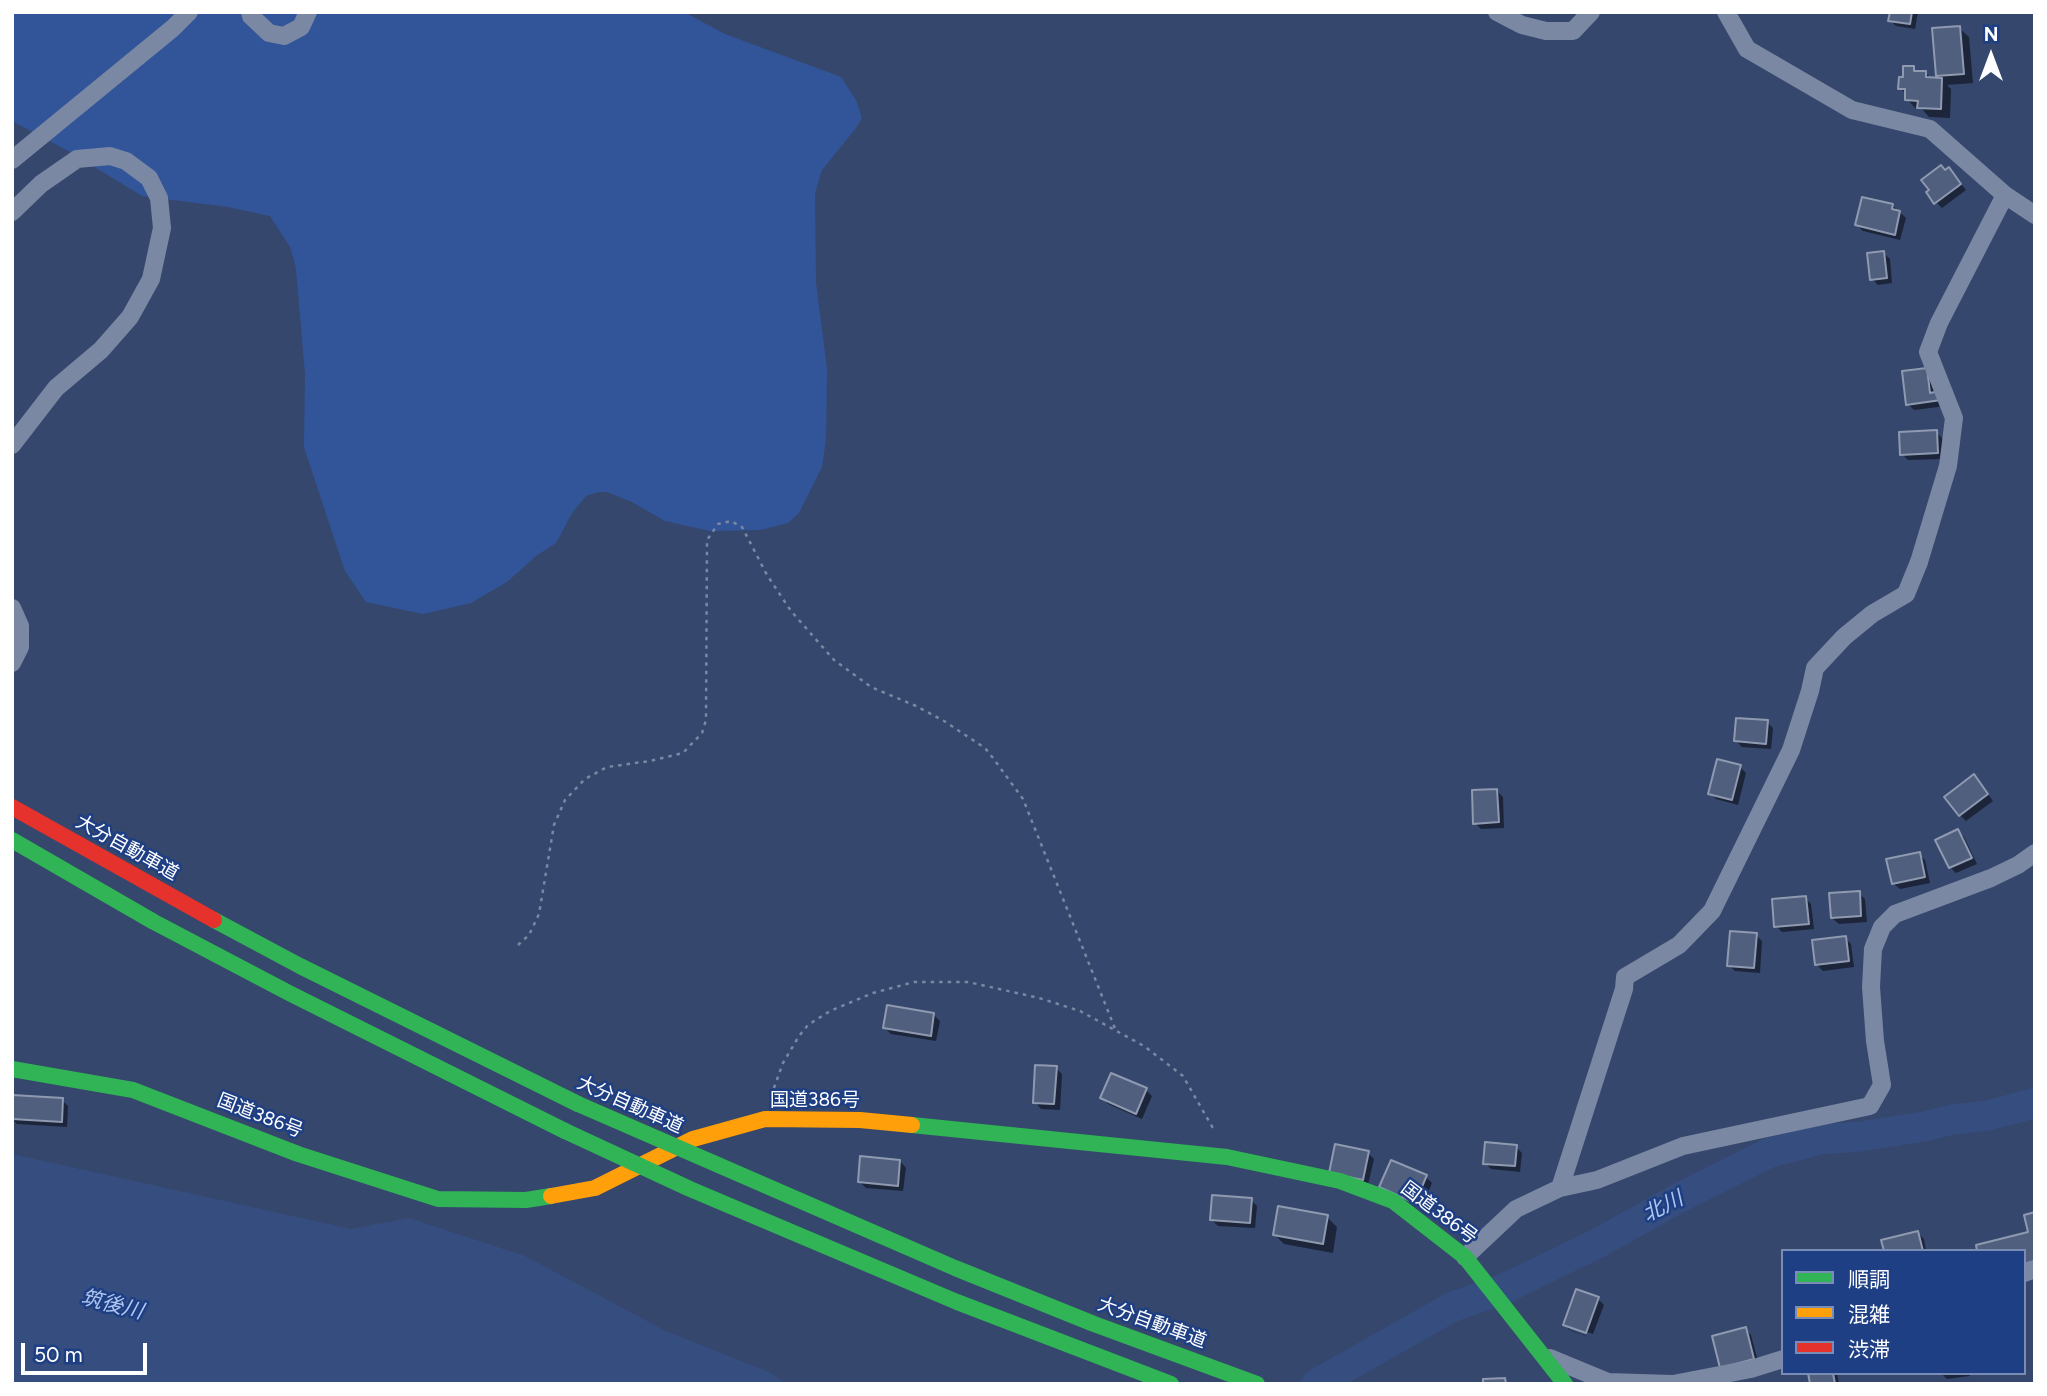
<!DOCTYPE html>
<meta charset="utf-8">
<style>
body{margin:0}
#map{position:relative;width:2047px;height:1396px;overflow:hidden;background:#35476d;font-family:Figtree,"Noto Sans JP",sans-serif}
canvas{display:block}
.frame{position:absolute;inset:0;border:14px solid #fff;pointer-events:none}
.legend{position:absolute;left:1781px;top:1249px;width:245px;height:126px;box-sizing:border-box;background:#1e3f84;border:2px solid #788cb5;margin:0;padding:9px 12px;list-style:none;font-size:21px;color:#fff}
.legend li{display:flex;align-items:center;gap:14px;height:35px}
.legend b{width:35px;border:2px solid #788cb5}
.north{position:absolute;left:1956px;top:21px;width:70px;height:70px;-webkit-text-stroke:5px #1e3f84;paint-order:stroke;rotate:0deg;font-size:19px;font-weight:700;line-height:28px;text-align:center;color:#fff}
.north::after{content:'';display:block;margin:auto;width:24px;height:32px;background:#fff;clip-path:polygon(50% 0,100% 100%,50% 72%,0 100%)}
.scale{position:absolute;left:21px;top:1343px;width:126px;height:32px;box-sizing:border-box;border:4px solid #fff;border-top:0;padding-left:9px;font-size:21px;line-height:24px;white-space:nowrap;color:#fff;-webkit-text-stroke:5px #1e3f84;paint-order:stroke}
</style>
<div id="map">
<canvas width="2047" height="1396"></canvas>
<div class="frame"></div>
<ul class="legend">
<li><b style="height:9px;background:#30b455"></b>順調</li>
<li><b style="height:9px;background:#ff9f0a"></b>混雑</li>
<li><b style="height:9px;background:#e5322d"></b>渋滞</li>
</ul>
<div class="north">N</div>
<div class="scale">50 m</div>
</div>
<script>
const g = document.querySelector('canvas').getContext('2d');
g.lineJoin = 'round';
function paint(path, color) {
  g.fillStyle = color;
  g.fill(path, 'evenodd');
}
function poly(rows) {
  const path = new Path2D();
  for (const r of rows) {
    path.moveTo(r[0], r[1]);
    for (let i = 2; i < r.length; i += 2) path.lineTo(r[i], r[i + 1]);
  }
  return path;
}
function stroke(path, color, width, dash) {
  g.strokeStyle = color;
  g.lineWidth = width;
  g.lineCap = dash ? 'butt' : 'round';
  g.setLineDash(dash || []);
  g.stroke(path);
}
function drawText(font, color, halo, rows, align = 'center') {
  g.font = font + ' Figtree,"Noto Sans JP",sans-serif';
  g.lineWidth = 5;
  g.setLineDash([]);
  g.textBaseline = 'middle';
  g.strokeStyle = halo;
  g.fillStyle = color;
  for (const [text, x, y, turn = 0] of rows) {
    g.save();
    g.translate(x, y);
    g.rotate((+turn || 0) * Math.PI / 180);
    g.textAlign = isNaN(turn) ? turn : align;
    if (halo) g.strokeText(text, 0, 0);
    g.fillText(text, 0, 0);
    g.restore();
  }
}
paint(poly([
 [12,12,684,12,725,34,841,77,856,100,862,118,856,128,822,170,815,193,816,283,827,369,826,439,822,467,799,513,788,523,760,530,710,531,665,521,632,502,607,492,599,492,586,496,572,513,556,543,536,556,507,582,471,603,423,614,366,602,345,571,304,447,305,374,296,268,290,247,270,216,228,207,142,196,70,152,12,121]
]), '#32559a');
paint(poly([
 [12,1154,351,1229,409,1218,525,1256,666,1331,769,1372,787,1384,12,1384]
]), '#364e7f');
paint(poly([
 [1891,12,1918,12,1915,29,1896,26,1890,20],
 [1959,28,1969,37,1973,83,1947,85,1951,89,1950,118,1929,117,1922,109,1916,109,1907,99,1907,95,1900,88,1913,68,1918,73,1926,73,1932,79,1941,80,1937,75],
 [1946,171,1954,175,1966,190,1942,208,1936,202],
 [1892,205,1906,218,1900,240,1863,231,1857,225],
 [1883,253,1890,259,1892,283,1878,285,1872,279],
 [1904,372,1932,376,1934,394,1946,406,1914,410,1908,404],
 [1936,432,1942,438,1943,459,1908,460,1902,454],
 [1767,722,1773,728,1771,749,1742,747,1736,741],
 [1740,767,1746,773,1738,805,1716,799,1710,793],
 [1980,783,1993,801,1966,821,1960,815],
 [1497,791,1503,797,1504,828,1481,829,1475,823],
 [1958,831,1964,837,1977,864,1956,873,1950,867],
 [1919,854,1925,860,1930,883,1900,889,1893,883],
 [1859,893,1865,899,1867,922,1839,924,1832,918],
 [1805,898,1811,904,1814,929,1782,932,1776,926],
 [1756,935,1762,941,1760,973,1735,971,1729,965],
 [1845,938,1851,944,1854,967,1823,971,1817,965],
 [934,1015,940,1021,936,1041,891,1034,885,1028],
 [1056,1068,1062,1074,1060,1110,1041,1109,1035,1102],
 [1146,1090,1152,1096,1142,1119,1108,1104,1102,1098],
 [13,1097,62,1100,68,1106,67,1127,17,1124,12,1119],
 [1516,1147,1522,1153,1520,1172,1491,1169,1485,1163],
 [1368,1153,1374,1159,1368,1185,1337,1178],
 [900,1161,906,1168,903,1191,866,1188,860,1182],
 [1392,1162,1426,1177,1432,1183,1422,1207],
 [1251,1200,1257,1206,1255,1228,1218,1226,1212,1220],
 [1327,1217,1337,1227,1333,1253,1284,1244,1275,1235],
 [1918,1233,1924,1239,1926,1251,1886,1251],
 [1598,1299,1604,1305,1593,1334,1570,1326,1570,1330,1592,1338,1571,1331,1565,1325],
 [1745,1329,1751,1335,1759,1365,1728,1373],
 [1810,1373,1837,1373,1839,1384,1812,1384],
 [1941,1373,1970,1373,1970,1376,1947,1379]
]), '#0007');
stroke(poly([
 [1316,1384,1452,1307,1506,1288,1600,1242,1677,1199,1769,1153,1821,1139,1857,1137,1927,1126,1950,1120,1990,1115,2035,1103]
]), '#364e7f', 30);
const building = poly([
 [1890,12,1912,12,1910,24,1888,21,1890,12],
 [1960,26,1964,74,1936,76,1932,28,1960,26],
 [1903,66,1914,66,1914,71,1926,71,1926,77,1942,78,1941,109,1917,108,1918,101,1905,100,1905,89,1898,89,1899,77,1903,77,1903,66],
 [1941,165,1945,170,1949,167,1961,184,1934,204,1926,192,1929,190,1921,180,1941,165],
 [1862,197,1893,204,1892,209,1900,211,1895,235,1855,225,1862,197],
 [1884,251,1887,278,1870,280,1867,253,1884,251],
 [1927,368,1930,393,1940,391,1941,400,1906,405,1902,371,1927,368],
 [1937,430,1938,453,1900,455,1899,432,1937,430],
 [1736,718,1768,720,1766,744,1734,741,1736,718],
 [1717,759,1741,765,1732,800,1708,794,1717,759],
 [1974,774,1988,794,1959,816,1944,797,1974,774],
 [1497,789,1499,822,1473,824,1472,790,1497,789],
 [1958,829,1972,858,1949,868,1935,840,1958,829],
 [1920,852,1925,877,1892,884,1886,859,1920,852],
 [1860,891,1861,916,1831,918,1829,893,1860,891],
 [1806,896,1809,924,1774,927,1772,899,1806,896],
 [1730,931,1757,933,1754,968,1727,966,1730,931],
 [1846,936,1849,961,1815,965,1812,940,1846,936],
 [887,1005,934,1013,931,1036,883,1028,887,1005],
 [1035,1065,1057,1066,1054,1104,1033,1103,1035,1065],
 [1111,1073,1147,1088,1136,1114,1100,1098,1111,1073],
 [12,1095,63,1098,62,1122,12,1119,12,1095],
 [1485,1142,1517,1145,1515,1166,1483,1164,1485,1142],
 [1335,1144,1369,1151,1363,1180,1329,1173,1335,1144],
 [860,1156,900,1160,898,1186,858,1182,860,1156],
 [1391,1160,1427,1175,1415,1203,1379,1187,1391,1160],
 [1212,1195,1252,1198,1250,1223,1210,1220,1212,1195],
 [1278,1206,1328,1215,1323,1244,1273,1235,1278,1206],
 [2035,1212,2035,1261,2024,1264,2024,1251,1977,1251,1976,1245,2028,1232,2024,1215,2035,1212],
 [1918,1231,1923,1251,1884,1251,1881,1240,1918,1231],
 [1576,1289,1599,1297,1586,1333,1563,1325,1576,1289],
 [1746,1327,1754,1359,1720,1368,1712,1336,1746,1327],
 [1808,1373,1833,1373,1835,1384,1810,1384,1808,1373],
 [1505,1378,1506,1384,1483,1384,1483,1379,1505,1378]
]);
paint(building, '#505f7e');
stroke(building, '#8f9ab1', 2);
stroke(poly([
 [518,945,529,935,539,914,554,825,565,800,585,779,607,767,650,761,683,753,702,733,706,720,707,540,718,524,731,521,742,527,767,575,791,611,834,660,871,687,916,706,944,721,985,748,993,758,1023,799,1116,1031],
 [771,1096,783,1063,799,1036,808,1025,830,1011,873,993,914,982,968,982,1039,998,1080,1011,1144,1046,1183,1076,1214,1130]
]), '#7b88a3', 2.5, [3.5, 5]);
stroke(poly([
 [250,12,251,16,269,33,284,36,301,27,308,12],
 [1497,12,1522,25,1546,31,1573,31,1591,12],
 [1726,12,1747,49,1852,110,1930,129,2005,195,2035,215],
 [12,160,173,28,189,12],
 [12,212,41,184,77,159,110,156,126,161,149,178,159,198,162,228,151,279,130,317,101,350,56,388,12,445],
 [12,608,20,626,20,647,12,663],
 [1560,1188,1624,989,1625,977,1679,945,1712,911,1791,750,1810,691,1815,668,1844,637,1872,614,1906,594,1919,562,1948,466,1954,418,1928,352,1939,323,2005,195],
 [1465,1257,1516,1209,1560,1188,1597,1180,1683,1146,1870,1106,1882,1085,1875,1041,1871,987,1873,949,1882,927,1895,914,1991,878,2018,865,2035,853],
 [2024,1273,2035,1269],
 [1550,1358,1608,1382,1672,1384],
 [1673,1384,1751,1369,1783,1359]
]), '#7b88a3', 18);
stroke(poly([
 [12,840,154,922,289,993,565,1131],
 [214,920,300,966,578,1104],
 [12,1069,133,1090,298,1154,438,1199,526,1200,551,1196],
 [912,1125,1227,1157,1340,1181,1393,1201,1465,1257,1565,1384]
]), '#30b455', 16);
stroke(poly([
 [551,1196,595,1188,693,1139,765,1119,860,1120,912,1125]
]), '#ff9f0a', 16);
stroke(poly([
 [12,807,214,920]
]), '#e5322d', 16);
stroke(poly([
 [578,1104,955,1268,1094,1324,1257,1384],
 [565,1131,690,1189,957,1302,1171,1384]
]), '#30b455', 16);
drawText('19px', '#fff', '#1e3f84', [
 ["大分自動車道",127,848,29],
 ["国道386号",815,1100],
 ["大分自動車道",630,1105,24],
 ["国道386号",260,1116,21],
 ["国道386号",1439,1213,37],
 ["大分自動車道",1152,1323,20]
]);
drawText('italic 21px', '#b0c7f1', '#1e3f84', [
 ["北川",1663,1207,-27],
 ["筑後川",112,1305,14]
]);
</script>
